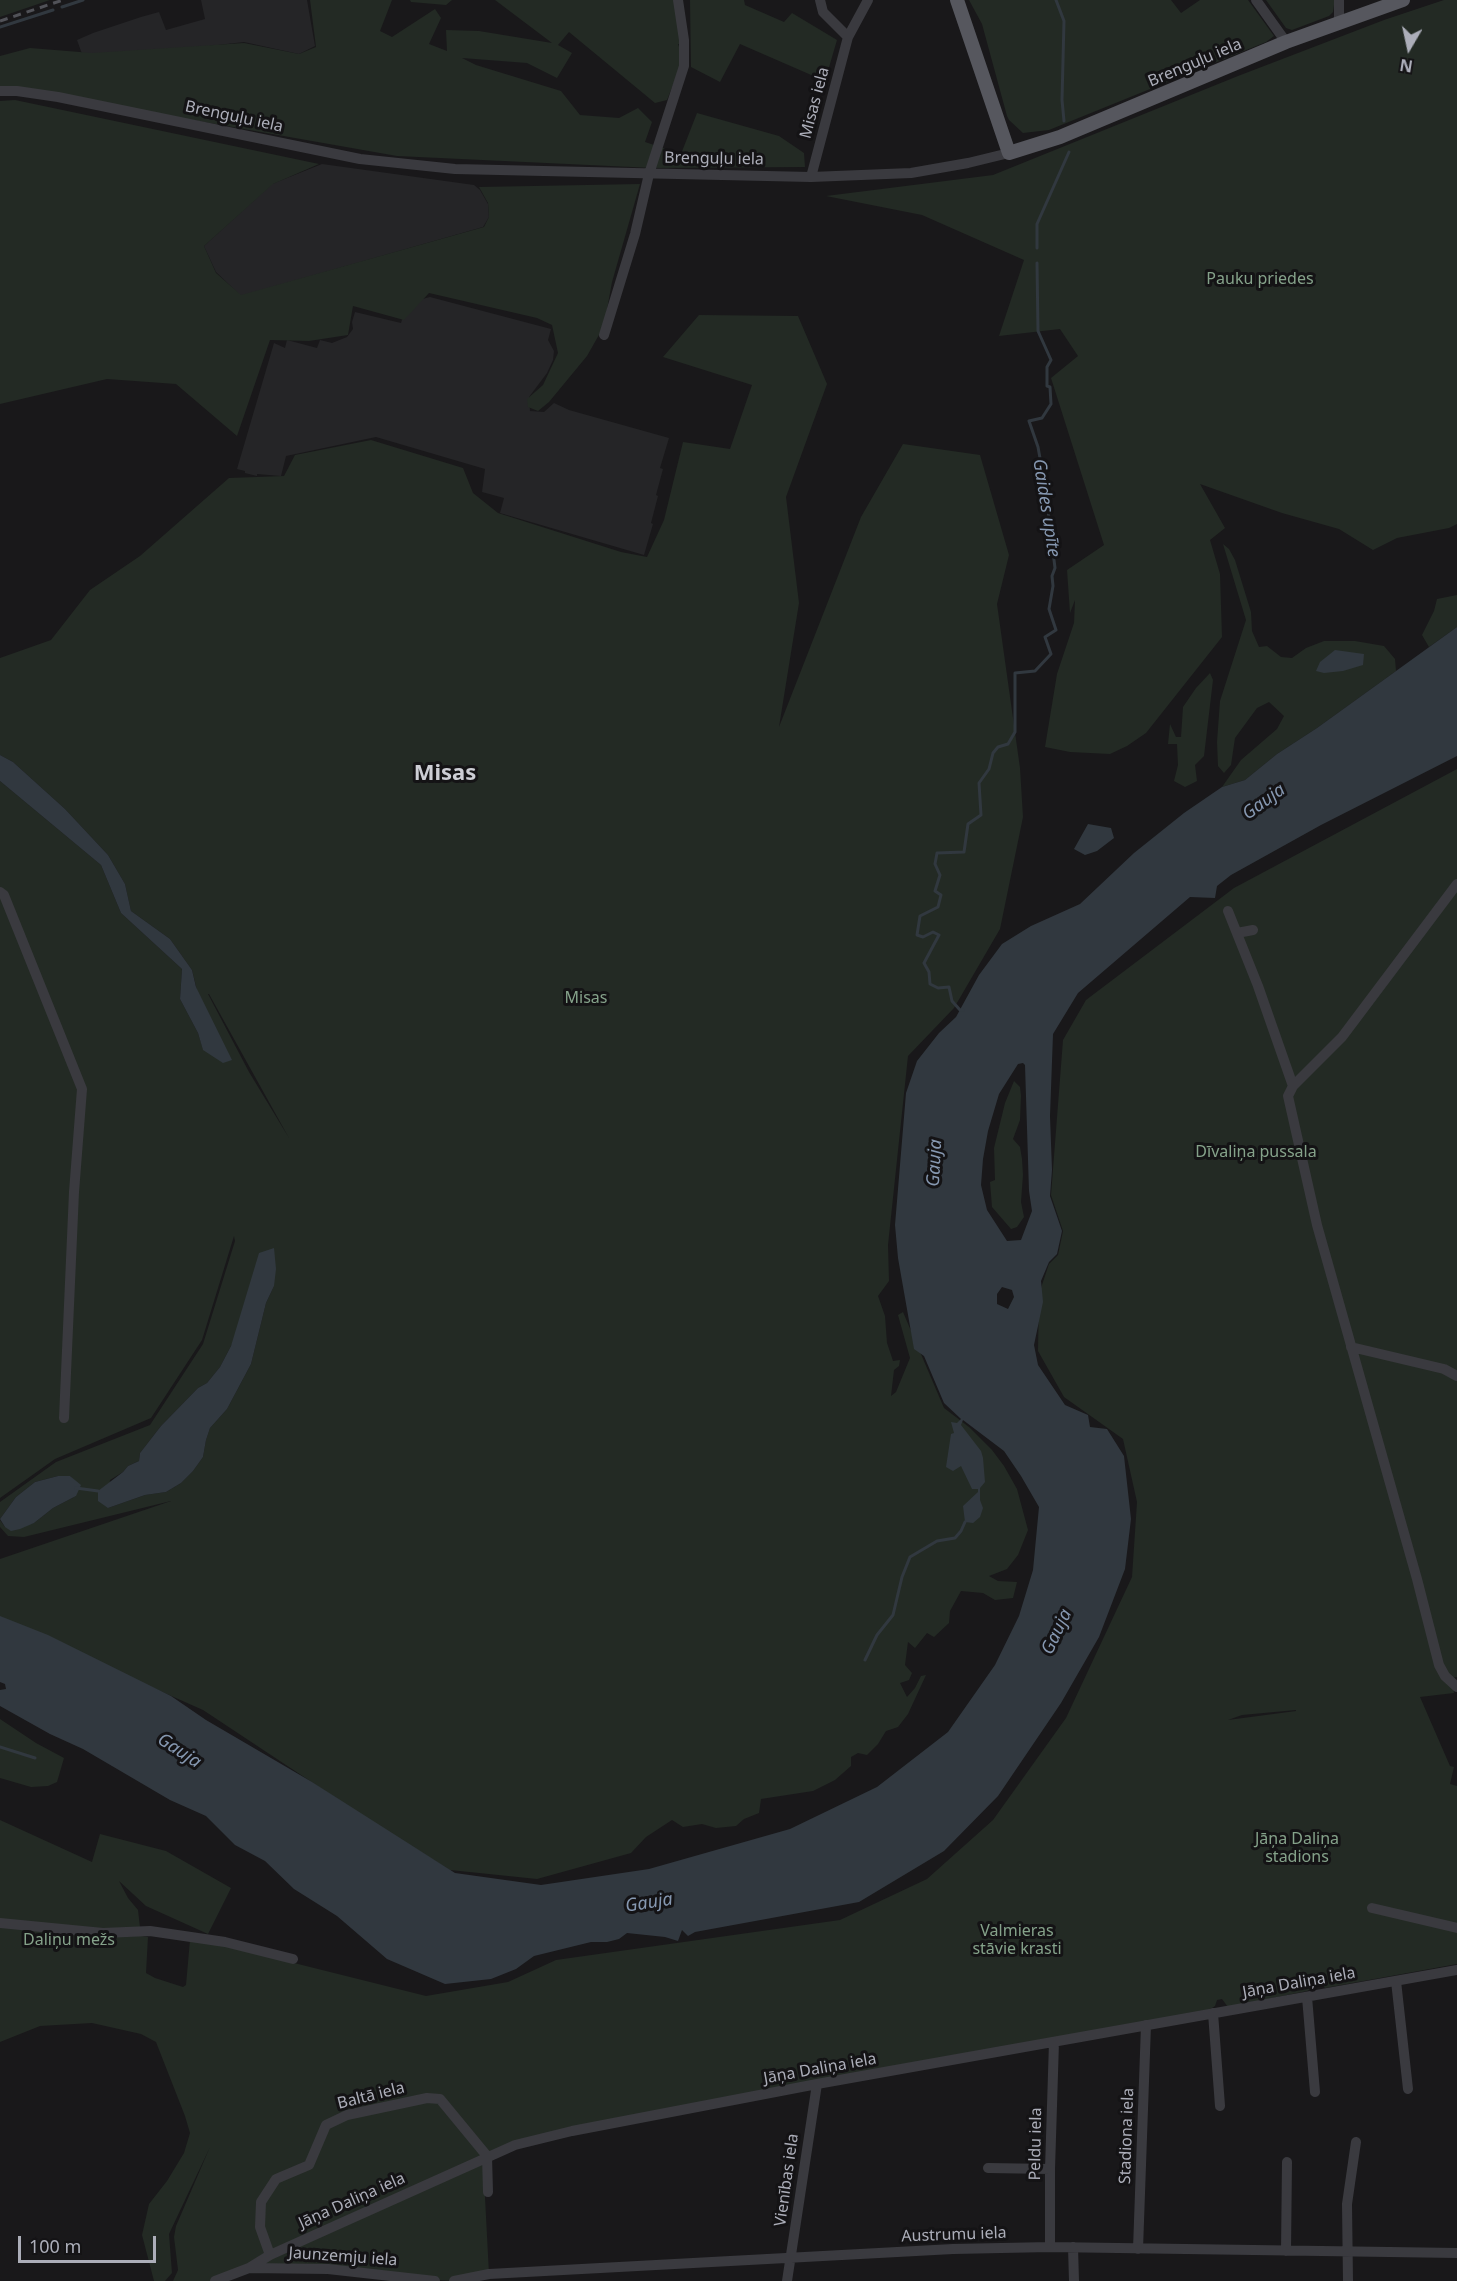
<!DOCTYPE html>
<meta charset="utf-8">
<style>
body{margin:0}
#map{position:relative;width:1457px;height:2281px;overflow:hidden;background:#19181a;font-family:"Noto Sans",sans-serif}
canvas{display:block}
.north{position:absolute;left:1379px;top:18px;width:60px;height:60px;-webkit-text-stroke:4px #141315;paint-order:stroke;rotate:189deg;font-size:16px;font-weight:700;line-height:24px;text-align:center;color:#acaeb9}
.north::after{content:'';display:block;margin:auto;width:21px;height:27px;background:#acaeb9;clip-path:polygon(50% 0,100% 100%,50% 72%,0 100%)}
.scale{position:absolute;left:18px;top:2236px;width:138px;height:27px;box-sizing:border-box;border:3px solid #acaeb9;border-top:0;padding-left:8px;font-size:18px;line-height:21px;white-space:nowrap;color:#acaeb9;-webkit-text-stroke:4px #141315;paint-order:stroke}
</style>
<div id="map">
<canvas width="1457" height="2281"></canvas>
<div class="north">N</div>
<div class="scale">100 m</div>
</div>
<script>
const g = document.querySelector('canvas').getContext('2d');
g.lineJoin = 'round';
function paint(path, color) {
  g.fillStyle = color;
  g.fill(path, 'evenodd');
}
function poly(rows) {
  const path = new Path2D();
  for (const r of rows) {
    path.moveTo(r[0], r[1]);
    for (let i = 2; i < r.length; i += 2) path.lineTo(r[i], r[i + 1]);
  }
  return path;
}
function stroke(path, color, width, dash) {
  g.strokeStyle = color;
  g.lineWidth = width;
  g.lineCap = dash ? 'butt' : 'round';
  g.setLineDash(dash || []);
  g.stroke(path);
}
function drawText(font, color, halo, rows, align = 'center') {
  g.font = font + ' "Noto Sans",sans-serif';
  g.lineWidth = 6;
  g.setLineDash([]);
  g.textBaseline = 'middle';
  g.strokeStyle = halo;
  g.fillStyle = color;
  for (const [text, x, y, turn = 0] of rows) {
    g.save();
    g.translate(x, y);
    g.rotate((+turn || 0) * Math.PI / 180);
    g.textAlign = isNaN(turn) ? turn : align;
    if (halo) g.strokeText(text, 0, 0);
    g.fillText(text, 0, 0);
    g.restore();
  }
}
paint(poly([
 [201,0,307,0,315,46,299,54,244,42,114,57,82,54,77,40,93,33,141,17,159,12,166,30,205,19],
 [322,164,474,185,480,190,488,204,489,217,483,227,241,296,216,272,204,246,272,184],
 [430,297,551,329,548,340,554,351,553,360,547,373,529,397,530,411,544,412,554,403,569,410,669,438,660,468,663,469,656,495,658,496,651,523,653,524,644,555,500,513,504,498,482,492,485,469,376,437,286,456,281,476,257,474,257,476,245,473,245,471,237,469,274,343,285,348,287,340,317,348,320,340,332,343,347,337,353,329,352,322,355,312,401,323,407,303]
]), '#252527');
paint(poly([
 [0,0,50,0,0,17],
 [310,0,392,0,380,31,392,37,435,9,441,18,429,44,447,51,446,30,479,31,552,43,495,0,678,0,682,44,678,44,679,47,683,49,682,62,667,100,655,103,569,32,558,45,572,53,557,78,527,63,462,58,476,65,561,91,580,115,619,118,638,108,652,122,645,142,681,154,697,113,779,136,804,153,805,167,653,168,397,156,0,86,0,56,30,48,92,53,244,43,299,54,316,47],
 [410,0,452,0,446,5,411,2],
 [690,0,744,0,745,5,784,22,792,13,837,40,825,81,740,44,720,82,691,67],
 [969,0,1171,0,1181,13,1200,0,1248,0,1274,36,1266,42,1049,130,1023,133,1009,120,1007,116,982,24],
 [1266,0,1334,0,1334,5,1333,12,1329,16,1292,30,1286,28],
 [1444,0,1457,0,1457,524,1449,528,1397,538,1373,550,1339,529,1282,513,1200,484,1225,528,1210,540,1220,574,1222,637,1146,733,1127,746,1110,754,1070,752,1045,747,1057,674,1074,623,1075,600,1070,613,1067,570,1104,545,1051,378,1078,356,1060,329,999,336,1024,260,922,215,826,196,993,175,1238,76,1384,20],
 [15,100,319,164,273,184,204,246,216,273,241,295,484,227,489,217,488,203,479,187,640,184,612,282,604,326,587,356,549,402,538,411,528,407,527,399,543,385,558,353,552,325,537,318,429,293,404,320,353,306,348,335,309,341,270,340,237,436,176,384,107,379,0,404,0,101],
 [699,315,798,316,827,384,786,497,799,603,779,727,861,517,903,444,980,455,1009,555,997,604,1020,768,1023,817,1000,929,954,1008,908,1056,888,1245,889,1281,878,1296,885,1316,887,1343,893,1361,900,1360,899,1366,894,1370,891,1396,896,1392,910,1358,898,1315,903,1312,944,1408,969,1427,992,1450,1004,1466,1017,1489,1028,1530,1018,1555,1007,1569,989,1576,998,1581,1017,1582,1013,1598,995,1600,983,1593,961,1591,950,1611,949,1623,934,1637,927,1633,915,1648,908,1642,905,1665,912,1673,909,1680,900,1683,907,1697,915,1688,921,1676,926,1675,908,1714,898,1727,886,1731,878,1744,867,1755,858,1753,851,1757,851,1766,835,1780,813,1791,761,1799,759,1813,744,1819,736,1826,716,1828,702,1824,683,1827,672,1820,646,1837,631,1853,537,1879,450,1870,369,1820,203,1710,0,1620,0,1559,171,1501,24,1537,8,1536,0,1527,0,1520,5,1527,34,1523,53,1508,76,1496,74,1480,70,1476,58,1476,35,1482,16,1497,0,1519,0,1502,56,1462,150,1425,203,1344,235,1241,234,1236,202,1340,151,1418,55,1459,0,1498,0,781,101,865,121,913,182,969,180,999,198,1033,203,1049,196,986,192,970,170,939,131,911,125,884,108,855,65,809,13,762,0,755,0,658,51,640,90,590,140,556,229,478,284,476,295,455,371,440,463,468,473,493,498,513,621,552,647,557,664,520,683,442,730,449,752,385,663,357],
 [208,994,209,994,289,1138,249,1072],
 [274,1286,266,1303,251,1364,227,1409,210,1428,206,1440,203,1457,193,1471,181,1483,166,1492,145,1495,108,1508,110,1480,123,1472,128,1466,139,1461,140,1453,161,1426,198,1388,207,1383,220,1367,231,1346],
 [1223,544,1229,549,1235,560,1251,612,1252,631,1259,647,1267,646,1281,657,1292,658,1306,648,1324,641,1355,641,1384,646,1395,659,1396,671,1317,728,1277,754,1245,780,1222,787,1241,760,1277,729,1284,716,1269,702,1257,708,1235,738,1231,765,1224,773,1218,766,1217,742,1220,701,1246,620],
 [1457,595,1457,627,1429,647,1422,635,1434,611,1437,599],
 [1210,673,1213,680,1204,756,1195,765,1197,781,1185,787,1174,781,1178,765,1177,744,1168,744,1170,724,1176,737,1181,737,1183,707,1196,688],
 [1457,769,1457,1677,1452,1678,1454,1693,1420,1697,1450,1766,1454,1767,1450,1784,1457,1786,1457,1964,1325,1988,1320,1982,1311,1983,1312,1988,1307,1991,1228,2007,1222,1999,1217,2000,1215,2006,1209,2010,572,2131,483,2159,489,2274,454,2281,249,2268,215,2281,173,2281,178,2270,174,2237,176,2226,210,2147,169,2234,172,2273,165,2281,154,2281,142,2235,149,2204,167,2181,184,2153,190,2133,185,2116,156,2042,141,2034,92,2023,40,2026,0,2042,0,1820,92,1862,100,1834,166,1851,231,1888,208,1934,146,1906,119,1881,128,1898,138,1910,141,1936,148,1937,146,1973,155,1978,183,1987,186,1985,190,1940,226,1946,426,1996,508,1982,556,1960,840,1920,927,1879,993,1820,1066,1718,1132,1577,1137,1502,1123,1439,1064,1397,1038,1351,1039,1294,1049,1264,1058,1255,1063,1231,1051,1195,1063,1040,1086,1000,1234,888],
 [1296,1710,1296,1711,1228,1720,1242,1715],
 [1014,1081,1020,1087,1021,1096,1020,1120,1013,1139,1020,1147,1022,1159,1023,1175,1021,1202,1024,1217,1017,1227,1011,1229,992,1207,990,1182,995,1180,994,1148,1005,1103],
 [0,1719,36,1743,64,1758,57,1782,48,1786,31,1787,0,1778]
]), '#232a24');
paint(poly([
 [1457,627,1457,756,1321,825,1231,875,1217,886,1215,898,1190,897,1078,993,1053,1034,1050,1116,1052,1170,1050,1196,1062,1231,1057,1254,1049,1262,1041,1281,1043,1302,1034,1345,1038,1365,1065,1405,1088,1415,1090,1427,1107,1429,1124,1456,1131,1519,1125,1569,1099,1637,1061,1703,998,1796,944,1851,859,1902,695,1932,688,1936,682,1930,678,1941,665,1937,627,1933,619,1939,607,1942,591,1942,534,1956,516,1969,491,1979,445,1984,387,1959,337,1916,294,1889,265,1861,235,1845,206,1816,170,1800,83,1749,50,1734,0,1706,0,1690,6,1689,5,1684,0,1682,0,1616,48,1635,171,1696,206,1720,312,1782,455,1873,541,1885,649,1869,790,1829,877,1787,948,1732,995,1665,1019,1616,1033,1570,1039,1507,1021,1476,1004,1451,963,1420,961,1425,981,1451,983,1458,985,1482,980,1488,980,1500,983,1508,980,1517,973,1523,965,1522,963,1506,978,1492,978,1489,972,1489,961,1466,953,1471,946,1467,951,1434,954,1433,951,1422,957,1423,961,1419,944,1403,924,1356,914,1349,898,1258,895,1225,906,1093,917,1061,939,1033,956,1017,979,975,1002,944,1031,926,1080,904,1134,853,1184,813,1222,787,1245,780,1277,754,1317,728],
 [1023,1063,1025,1065,1029,1191,1032,1211,1021,1240,1007,1241,987,1210,981,1185,983,1159,988,1131,999,1094,1018,1064],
 [1002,1287,1012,1290,1014,1297,1008,1309,997,1304,997,1294],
 [1335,650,1364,654,1363,665,1343,671,1324,673,1316,671,1320,662],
 [0,755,13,762,65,809,108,855,125,884,131,911,170,939,192,970,196,987,232,1060,223,1063,203,1050,198,1033,180,999,182,969,121,913,101,865,0,781],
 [1088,824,1111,828,1114,838,1097,851,1085,855,1074,849],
 [274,1248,276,1269,274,1286,266,1303,251,1364,227,1409,210,1428,206,1440,203,1457,193,1471,181,1483,166,1492,145,1495,108,1508,98,1501,98,1491,123,1472,128,1466,139,1461,140,1453,161,1426,198,1388,207,1383,220,1367,231,1346,259,1253],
 [58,1476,70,1476,81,1485,76,1496,53,1508,34,1523,20,1529,11,1531,5,1527,0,1519,16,1497,35,1482]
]), '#31383f');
stroke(poly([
 [1056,0,1064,21,1062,100,1064,121],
 [62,7,83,0],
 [0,27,53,10],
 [1037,248,1037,224,1069,152],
 [963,1010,960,1010,952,1001,949,987,938,988,930,984,929,972,924,963,939,935,933,932,923,937,917,935,920,916,938,907,941,895,935,891,940,875,935,864,937,853,964,852,968,824,981,815,979,783,989,769,993,753,998,747,1008,744,1015,732,1015,673,1035,671,1051,654,1045,637,1056,630,1049,609,1053,586,1052,576,1055,568,1045,486,1038,447,1029,421,1042,418,1051,404,1050,387,1047,386,1047,367,1051,360,1038,331,1037,263],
 [76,1488,98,1491],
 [865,1660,877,1635,893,1615,902,1577,910,1557,937,1541,955,1538,961,1531,965,1522],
 [0,1747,35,1758]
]), '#31383f', 3);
stroke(poly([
 [820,0,823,12,848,37],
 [1256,0,1286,42],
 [1339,0,1339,22],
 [0,91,17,91,58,97,360,159,455,169,811,177,911,173,968,163,1009,153],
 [811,177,848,37,868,0],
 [604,335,635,234,649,174,684,66,684,40,678,0],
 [1457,884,1342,1037,1293,1086,1288,1096,1317,1225,1417,1579,1439,1665,1445,1676,1457,1687],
 [0,892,4,895,82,1089,74,1192,64,1418],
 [1228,911,1258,986,1293,1086],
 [1237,933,1253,930],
 [1351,1347,1444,1369,1457,1376],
 [1372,1908,1457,1928],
 [0,1923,103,1933,150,1931,225,1942,293,1959],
 [1396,1981,1408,2089],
 [1307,1997,1315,2092],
 [1213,2013,1220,2106],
 [988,2168,1050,2169],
 [1050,2247,1050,2169,1054,2042],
 [1073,2247,1074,2281],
 [1138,2249,1146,2025],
 [1286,2251,1287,2162],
 [270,2255,260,2227,261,2202,276,2179,309,2165,326,2125,347,2115,427,2098,440,2099,487,2156,488,2192],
 [249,2268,328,2269,435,2281],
 [215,2281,249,2268,270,2255,515,2145,572,2131,817,2084,1457,1970],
 [454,2281,489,2274,953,2249,1050,2247,1457,2253],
 [787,2281,817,2084],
 [1348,2281,1347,2204,1356,2142]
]), '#3a3a3f', 10);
stroke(poly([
 [957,0,1009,153,1060,137,1286,42,1403,0]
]), '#56575e', 14);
stroke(poly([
 [0,21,63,0]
]), '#515258', 3, [8, 6]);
drawText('16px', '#acaeb9', '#141315', [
 ["Brenguļu iela",1195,63,-23],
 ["Misas iela",815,103,-75],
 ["Brenguļu iela",234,117,12],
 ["Brenguļu iela",714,159,1],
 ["Jāņa Daliņa iela",1299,1983,-10],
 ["Jāņa Daliņa iela",820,2069,-10],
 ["Baltā iela",371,2096,-14],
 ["Stadiona iela",1127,2136,-88],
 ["Peldu iela",1036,2144,-89],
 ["Vienības iela",787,2180,-82],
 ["Jāņa Daliņa iela",352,2201,-24],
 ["Austrumu iela",954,2235,-2],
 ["Jaunzemju iela",343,2257,4]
]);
drawText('16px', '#85a28a', '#141315', [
 ["Pauku priedes",1260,279],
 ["Misas",586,998],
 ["Dīvaliņa pussala",1256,1152],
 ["Jāņa Daliņa",1297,1839],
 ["stadions",1297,1857],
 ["Valmieras",1017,1931],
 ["stāvie krasti",1017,1949],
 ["Daliņu mežs",69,1940]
]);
drawText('italic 18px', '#8698b1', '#141315', [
 ["Gaides upīte",1046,508,81],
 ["Gauja",1264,802,-36],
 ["Gauja",935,1163,-87],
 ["Gauja",1057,1632,-65],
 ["Gauja",179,1751,33],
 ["Gauja",649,1903,-9]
]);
drawText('bold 22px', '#cdced5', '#141315', [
 ["Misas",445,774]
]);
</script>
